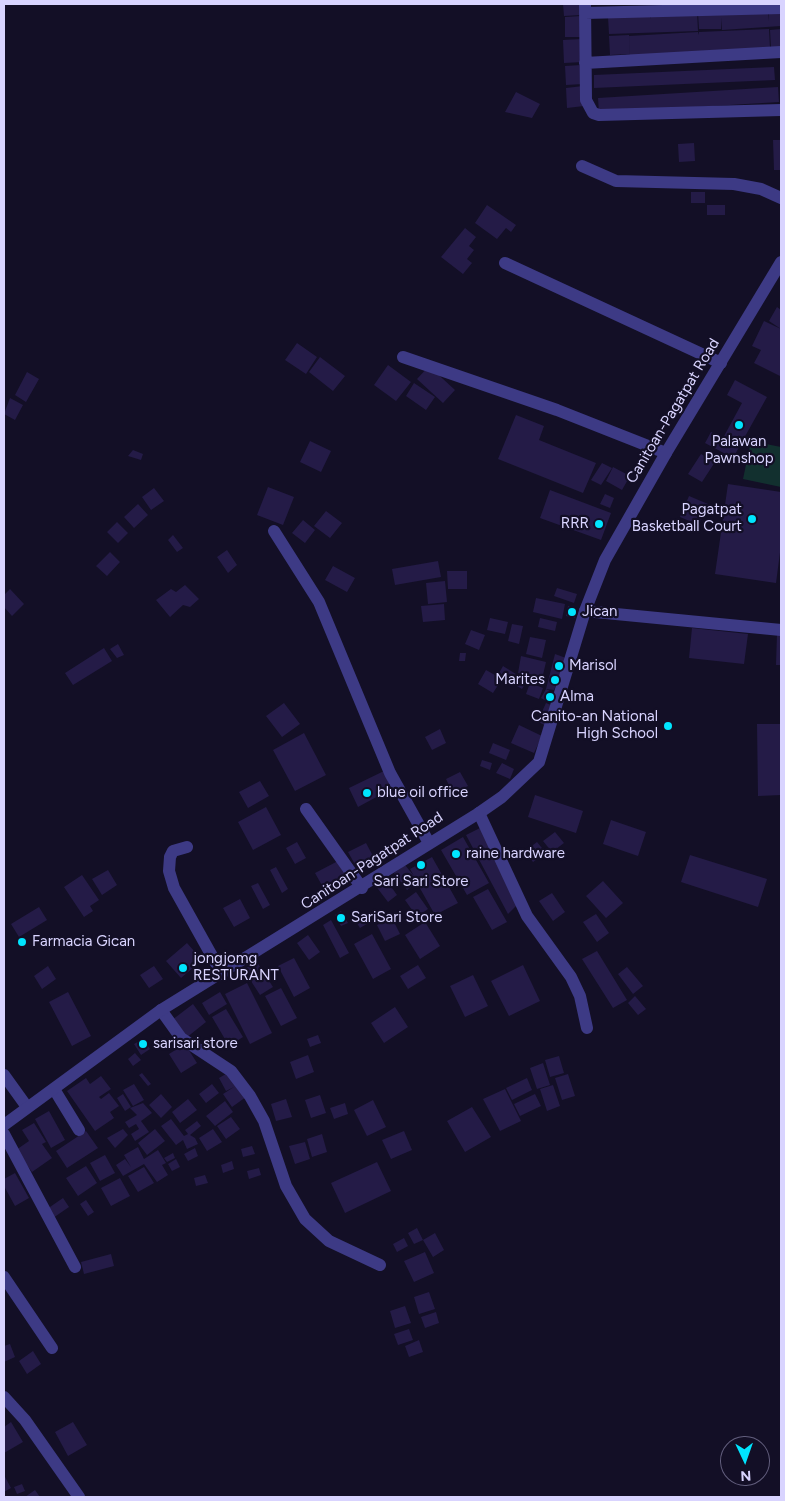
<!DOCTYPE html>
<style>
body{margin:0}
#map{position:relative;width:785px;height:1501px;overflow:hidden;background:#130f26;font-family:Figtree,sans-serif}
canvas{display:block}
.frame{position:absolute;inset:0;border:5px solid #d9d4ff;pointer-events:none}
.north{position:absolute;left:720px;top:1436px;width:50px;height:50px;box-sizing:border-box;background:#130f26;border:1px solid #625e7d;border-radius:50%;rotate:177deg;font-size:14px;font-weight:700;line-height:20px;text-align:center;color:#d9d4ff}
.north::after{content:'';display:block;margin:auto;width:18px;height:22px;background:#00e5ff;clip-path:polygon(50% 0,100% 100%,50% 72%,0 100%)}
</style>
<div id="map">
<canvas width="785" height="1501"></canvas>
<div class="frame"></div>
<div class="north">N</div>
</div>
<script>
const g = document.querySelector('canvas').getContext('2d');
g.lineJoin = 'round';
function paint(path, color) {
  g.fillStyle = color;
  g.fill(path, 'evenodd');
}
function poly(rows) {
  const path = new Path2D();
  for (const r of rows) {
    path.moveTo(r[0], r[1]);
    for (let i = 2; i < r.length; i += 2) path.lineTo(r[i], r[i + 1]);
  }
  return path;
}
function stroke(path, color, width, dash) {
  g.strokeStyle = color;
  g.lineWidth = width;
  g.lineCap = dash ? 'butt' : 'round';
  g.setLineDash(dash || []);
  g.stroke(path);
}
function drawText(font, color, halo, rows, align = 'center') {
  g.font = font + ' Figtree,sans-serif';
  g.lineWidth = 4.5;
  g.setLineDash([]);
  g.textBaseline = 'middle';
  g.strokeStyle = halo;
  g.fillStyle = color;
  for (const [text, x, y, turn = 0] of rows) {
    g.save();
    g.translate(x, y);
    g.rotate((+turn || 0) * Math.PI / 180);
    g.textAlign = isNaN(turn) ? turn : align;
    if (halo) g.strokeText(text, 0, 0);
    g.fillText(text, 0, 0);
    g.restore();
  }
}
paint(poly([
 [751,441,781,447,781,487,743,479]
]), '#12302f');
paint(poly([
 [563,4,580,4,581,15,564,16],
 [768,9,768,21,769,10,781,10,781,26,722,30,721,18,721,29,699,29,698,13],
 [697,12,698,31,609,34,608,17,627,15,627,21,627,15,650,13,650,19,651,14],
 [581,16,582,37,565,37,565,17],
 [769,29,770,48,630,56,629,36,698,32,699,35,699,32],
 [781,29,781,47,771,48,770,30],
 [629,35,630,54,610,55,609,36],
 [582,39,583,62,564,63,563,40],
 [581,65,583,84,566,85,565,66],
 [774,67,775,80,594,88,594,75],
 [583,86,584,106,567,108,566,88],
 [778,87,779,102,599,113,598,98],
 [516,92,540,104,532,118,505,112],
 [773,140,781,140,781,170,774,170],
 [694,143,695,161,679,162,678,144],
 [691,192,705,192,705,203,691,203],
 [487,205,516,225,511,232,506,228,497,239,475,223],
 [707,205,725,205,725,215,707,215],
 [465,228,476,237,469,246,474,250,467,259,472,263,463,274,441,257],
 [777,307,781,310,781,329,769,321],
 [764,321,781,329,780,376,754,363,761,350,752,346],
 [297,343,317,357,306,374,285,360],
 [320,357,345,376,333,391,309,372],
 [388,365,411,382,396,401,374,385],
 [429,366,455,390,443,403,417,379],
 [27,372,39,379,26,402,15,395],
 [735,380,767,397,733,458,705,443,711,432,723,438,742,403,727,395],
 [414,383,435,397,426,410,406,396],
 [10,398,23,405,15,420,4,414],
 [516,415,544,426,539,440,596,463,583,493,498,459],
 [310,441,331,451,321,472,300,462],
 [133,450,143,454,141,460,128,456],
 [701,454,715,462,702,482,688,474],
 [602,463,612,468,601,485,591,480],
 [613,467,630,476,622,490,606,481],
 [728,484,781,492,781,545,776,583,715,574],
 [268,487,294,497,283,525,257,515],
 [154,488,164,501,151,510,142,497],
 [550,490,611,513,601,540,540,518],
 [605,494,614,498,610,508,600,504],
 [689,496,708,504,699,525,680,517],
 [138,504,148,515,134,528,124,517],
 [326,511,342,523,330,538,314,526],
 [303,520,315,530,305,543,292,533],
 [117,522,128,533,118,543,107,532],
 [173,535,183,548,177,552,168,540],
 [227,550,237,565,228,573,217,557],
 [110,552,120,562,107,576,96,566],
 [438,561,441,577,395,585,392,569],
 [333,566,355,578,347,592,325,580],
 [447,571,467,571,467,589,448,589],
 [445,581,447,602,428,604,426,583],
 [185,585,199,599,190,607,183,605,170,617,156,600,171,589,176,592],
 [557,588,577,594,574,603,554,596],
 [10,589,24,604,12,616,4,607,4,595],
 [536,598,565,604,562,619,533,612],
 [444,604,445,620,423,622,421,606],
 [568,606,577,609,575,618,566,616],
 [490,618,508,622,505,634,487,630],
 [540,618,557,622,555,631,538,627],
 [512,624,523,626,519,644,508,641],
 [692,628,748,634,744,664,689,658],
 [471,630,485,635,479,650,465,644],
 [777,634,781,634,781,665,776,665],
 [530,637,546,640,542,658,526,654],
 [118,644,124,655,117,658,110,649],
 [104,648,112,661,73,685,65,673],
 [460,653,466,653,465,661,459,661],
 [555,654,566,658,554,690,546,689],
 [521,656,546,662,542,679,518,673],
 [503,666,527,681,522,689,498,675],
 [486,670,502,679,493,693,478,684],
 [530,683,543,688,539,699,526,694],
 [546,689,556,694,550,703,541,698],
 [284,703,300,724,282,737,266,716],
 [546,703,553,706,548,717,541,714],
 [539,716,549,721,546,726,537,721],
 [757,724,781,724,781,795,758,796],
 [519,725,542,736,534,753,511,743],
 [440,729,446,743,432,750,425,737],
 [304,733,326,775,295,791,273,750],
 [493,743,510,750,506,760,489,753],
 [482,760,492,763,490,770,480,766],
 [502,763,514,769,510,779,496,773],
 [386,770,395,787,358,807,349,788],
 [460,772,468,786,453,793,446,779],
 [260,781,269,796,248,808,239,792],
 [535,795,583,811,576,833,528,817],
 [266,807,281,835,253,850,238,822],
 [611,820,646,832,638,856,603,844],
 [480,828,519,903,508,914,466,835],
 [555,832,564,843,552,852,543,841],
 [463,837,489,883,467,895,441,850],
 [297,842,306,858,295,864,286,848],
 [537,842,546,853,533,862,525,851],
 [366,843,374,858,357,868,348,852],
 [690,855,767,879,758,907,681,882],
 [432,857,458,903,435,915,417,883,407,890,394,873,405,865,414,876,410,869],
 [338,861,347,876,324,889,315,873],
 [276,867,288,889,282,893,270,870],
 [108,870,117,885,102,895,92,879],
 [82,875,99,900,90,906,93,911,84,917,64,887],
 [385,878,397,895,388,902,375,885],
 [603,881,623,903,606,918,586,896],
 [258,883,270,905,263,909,251,886],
 [488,889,507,922,492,930,473,897],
 [416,892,428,909,417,917,405,900],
 [552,893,565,912,553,921,539,901],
 [240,899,250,918,234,927,223,908],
 [39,907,47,920,19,937,11,924],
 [341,911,348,923,341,926,335,915],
 [367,913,372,921,360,928,355,920],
 [596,914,609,933,597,942,583,922],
 [392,918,400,934,385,941,377,925],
 [331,920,349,953,340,958,323,925],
 [425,922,440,946,420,959,405,935],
 [372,934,391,969,373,979,354,944],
 [308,935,320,952,309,960,297,943],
 [187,943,202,960,181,978,166,961],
 [597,951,627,1000,613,1008,582,959],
 [294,958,310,988,294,997,278,966],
 [256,961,261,968,250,976,245,969],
 [418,965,426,978,408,989,400,976],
 [523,965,540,1001,509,1016,491,981],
 [48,966,56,979,42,989,34,976],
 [154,966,163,979,149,988,140,975],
 [627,967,643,986,633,994,618,974],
 [262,970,273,987,260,995,249,978],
 [473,975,488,1006,465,1017,450,986],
 [247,983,272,1033,250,1044,225,994],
 [281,988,297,1018,281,1026,265,996],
 [68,992,91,1036,72,1046,49,1002],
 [220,992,227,1004,209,1015,202,1003],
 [635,996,646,1009,638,1015,628,1003],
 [193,1004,206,1022,186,1038,172,1020],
 [395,1007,408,1027,384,1043,371,1023],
 [226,1009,243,1037,229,1046,212,1017],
 [318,1035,321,1043,310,1047,307,1039],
 [143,1039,150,1049,141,1055,134,1044],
 [185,1044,197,1063,181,1073,169,1054],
 [135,1053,141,1060,133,1066,128,1059],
 [308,1055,314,1072,296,1079,290,1062],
 [559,1056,564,1073,550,1077,545,1060],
 [543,1063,550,1085,537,1089,530,1068],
 [231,1071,246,1097,232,1107,223,1094,234,1087,226,1091,219,1078],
 [142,1073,151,1084,148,1086,139,1075],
 [568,1074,575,1096,562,1100,555,1078],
 [101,1076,111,1089,99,1097,101,1099,109,1093,119,1106,110,1112,114,1118,95,1131,67,1091,86,1078,90,1084],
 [527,1078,532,1090,512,1100,506,1088],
 [134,1084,144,1100,133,1106,123,1090],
 [212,1084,219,1093,206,1103,199,1094],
 [553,1085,560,1106,547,1111,540,1089],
 [505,1089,521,1121,500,1131,483,1099],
 [123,1094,131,1107,125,1111,117,1098],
 [161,1094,172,1107,161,1118,149,1105],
 [535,1094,541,1106,520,1116,514,1104],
 [320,1095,326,1113,311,1118,305,1100],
 [188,1099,197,1110,180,1123,172,1112],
 [286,1099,292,1117,276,1121,271,1104],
 [373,1100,386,1127,367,1136,354,1110],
 [225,1101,233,1112,215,1126,206,1116],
 [143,1103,152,1113,141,1121,149,1132,135,1141,131,1134,139,1129,136,1124,129,1128,125,1122,137,1115,130,1108],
 [345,1103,348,1114,334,1119,330,1108],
 [472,1107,491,1137,465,1152,447,1121],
 [49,1111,65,1140,51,1148,35,1119],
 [231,1117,240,1129,226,1139,217,1126],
 [171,1119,184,1136,188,1134,185,1130,197,1121,201,1126,190,1135,195,1138,198,1144,187,1149,183,1140,176,1145,161,1126],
 [34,1123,46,1142,42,1144,52,1158,32,1172,16,1150,29,1141,22,1130],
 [123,1129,128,1135,115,1148,107,1138],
 [155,1129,165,1141,147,1155,138,1143],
 [213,1129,222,1142,207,1151,199,1138],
 [86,1131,98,1148,67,1168,56,1151],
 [404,1131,412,1150,391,1159,382,1140],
 [322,1134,327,1152,312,1157,307,1139],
 [305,1142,310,1159,295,1164,289,1146],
 [252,1146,255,1154,243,1157,241,1149],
 [138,1147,144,1159,158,1150,166,1163,162,1165,168,1175,157,1182,144,1164,123,1176,116,1165,125,1159,131,1167,124,1155],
 [195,1148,198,1156,188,1161,184,1154],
 [173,1153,175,1158,167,1162,164,1158],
 [105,1155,115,1173,100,1181,90,1163],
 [176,1159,180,1167,172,1171,168,1164],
 [232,1161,234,1169,223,1173,221,1165],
 [377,1162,391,1191,345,1213,331,1183],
 [86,1166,97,1183,78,1196,66,1178],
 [144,1167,154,1183,138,1192,128,1176],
 [259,1168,261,1175,249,1179,247,1171],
 [15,1173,29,1198,15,1206,4,1186,4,1179],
 [205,1175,208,1183,196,1186,194,1178],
 [120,1178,130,1196,111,1206,101,1188],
 [63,1198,69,1207,53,1218,47,1209],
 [86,1200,94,1212,88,1216,80,1204],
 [417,1228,423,1240,414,1244,408,1233],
 [435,1233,444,1250,433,1257,423,1240],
 [404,1238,408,1246,397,1252,393,1244],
 [425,1252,434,1273,414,1282,404,1261],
 [111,1254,114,1266,84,1274,81,1262],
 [429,1292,435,1309,419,1314,414,1297],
 [405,1306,411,1323,395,1328,390,1311],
 [436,1312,439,1323,425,1328,421,1317],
 [409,1329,413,1340,398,1345,394,1334],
 [419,1340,423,1352,409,1357,405,1346],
 [10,1344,15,1357,4,1362,4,1346],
 [33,1351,41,1364,27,1374,19,1361],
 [11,1422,23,1442,4,1453,4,1427],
 [73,1422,87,1445,68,1456,55,1432],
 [4,1475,11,1488,4,1492],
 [22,1484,25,1491,17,1494,14,1487],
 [35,1490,40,1497,25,1497]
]), '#241b47');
stroke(poly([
 [585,4,586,100,593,113,599,115,781,110],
 [585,13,781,8],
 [585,63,781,52],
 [582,166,616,181,734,184,761,189,781,198],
 [505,263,721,363],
 [403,357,557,410,666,453],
 [274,531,319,602,390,773,429,843],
 [585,611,781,630],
 [306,809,362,888],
 [479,813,527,916,571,977,580,996,587,1028],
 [187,847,173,851,170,857,169,871,174,888,222,974],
 [161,1010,181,1038,231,1071,250,1096,264,1121,286,1186,305,1219,329,1241,380,1265],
 [4,1075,27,1107],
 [54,1089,79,1130],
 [4,1134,75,1267],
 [4,1277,52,1348],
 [4,1397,25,1420,79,1497]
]), '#3d3a85', 12);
stroke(poly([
 [4,1125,161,1010,479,813,502,797,539,762,585,611,605,560,666,453,781,262]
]), '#3d3a85', 12);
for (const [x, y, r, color] of [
 [739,425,5,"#00e5ff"],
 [752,519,5,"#00e5ff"],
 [599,524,5,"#00e5ff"],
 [572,612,5,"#00e5ff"],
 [559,666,5,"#00e5ff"],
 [555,680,5,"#00e5ff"],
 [550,697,5,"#00e5ff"],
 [668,726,5,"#00e5ff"],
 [367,793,5,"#00e5ff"],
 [456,854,5,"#00e5ff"],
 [421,865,5,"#00e5ff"],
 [341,918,5,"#00e5ff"],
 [22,942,5,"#00e5ff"],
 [183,968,5,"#00e5ff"],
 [143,1044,5,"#00e5ff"]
]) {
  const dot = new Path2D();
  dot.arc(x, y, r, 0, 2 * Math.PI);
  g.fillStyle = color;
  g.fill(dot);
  stroke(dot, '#130f26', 2);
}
drawText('15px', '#d9d4ff', '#130f26', [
 ["Canitoan-Pagatpat Road",673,411,-59],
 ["Canitoan-Pagatpat Road",372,861,-33]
]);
drawText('15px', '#d9d4ff', '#130f26', [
 ["Palawan",739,442,"center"],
 ["Pawnshop",739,459,"center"],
 ["Pagatpat",742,510,"right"],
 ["Basketball Court",742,527,"right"],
 ["RRR",589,524,"right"],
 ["Jican",582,612],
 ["Marisol",569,666],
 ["Marites",545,680,"right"],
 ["Alma",560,697],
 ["Canito-an National",658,717,"right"],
 ["High School",658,734,"right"],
 ["blue oil office",377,793],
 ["raine hardware",466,854],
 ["Sari Sari Store",421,882,"center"],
 ["SariSari Store",351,918],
 ["Farmacia Gican",32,942],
 ["jongjomg",193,959],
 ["RESTURANT",193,976],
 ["sarisari store",153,1044]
], 'left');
</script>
